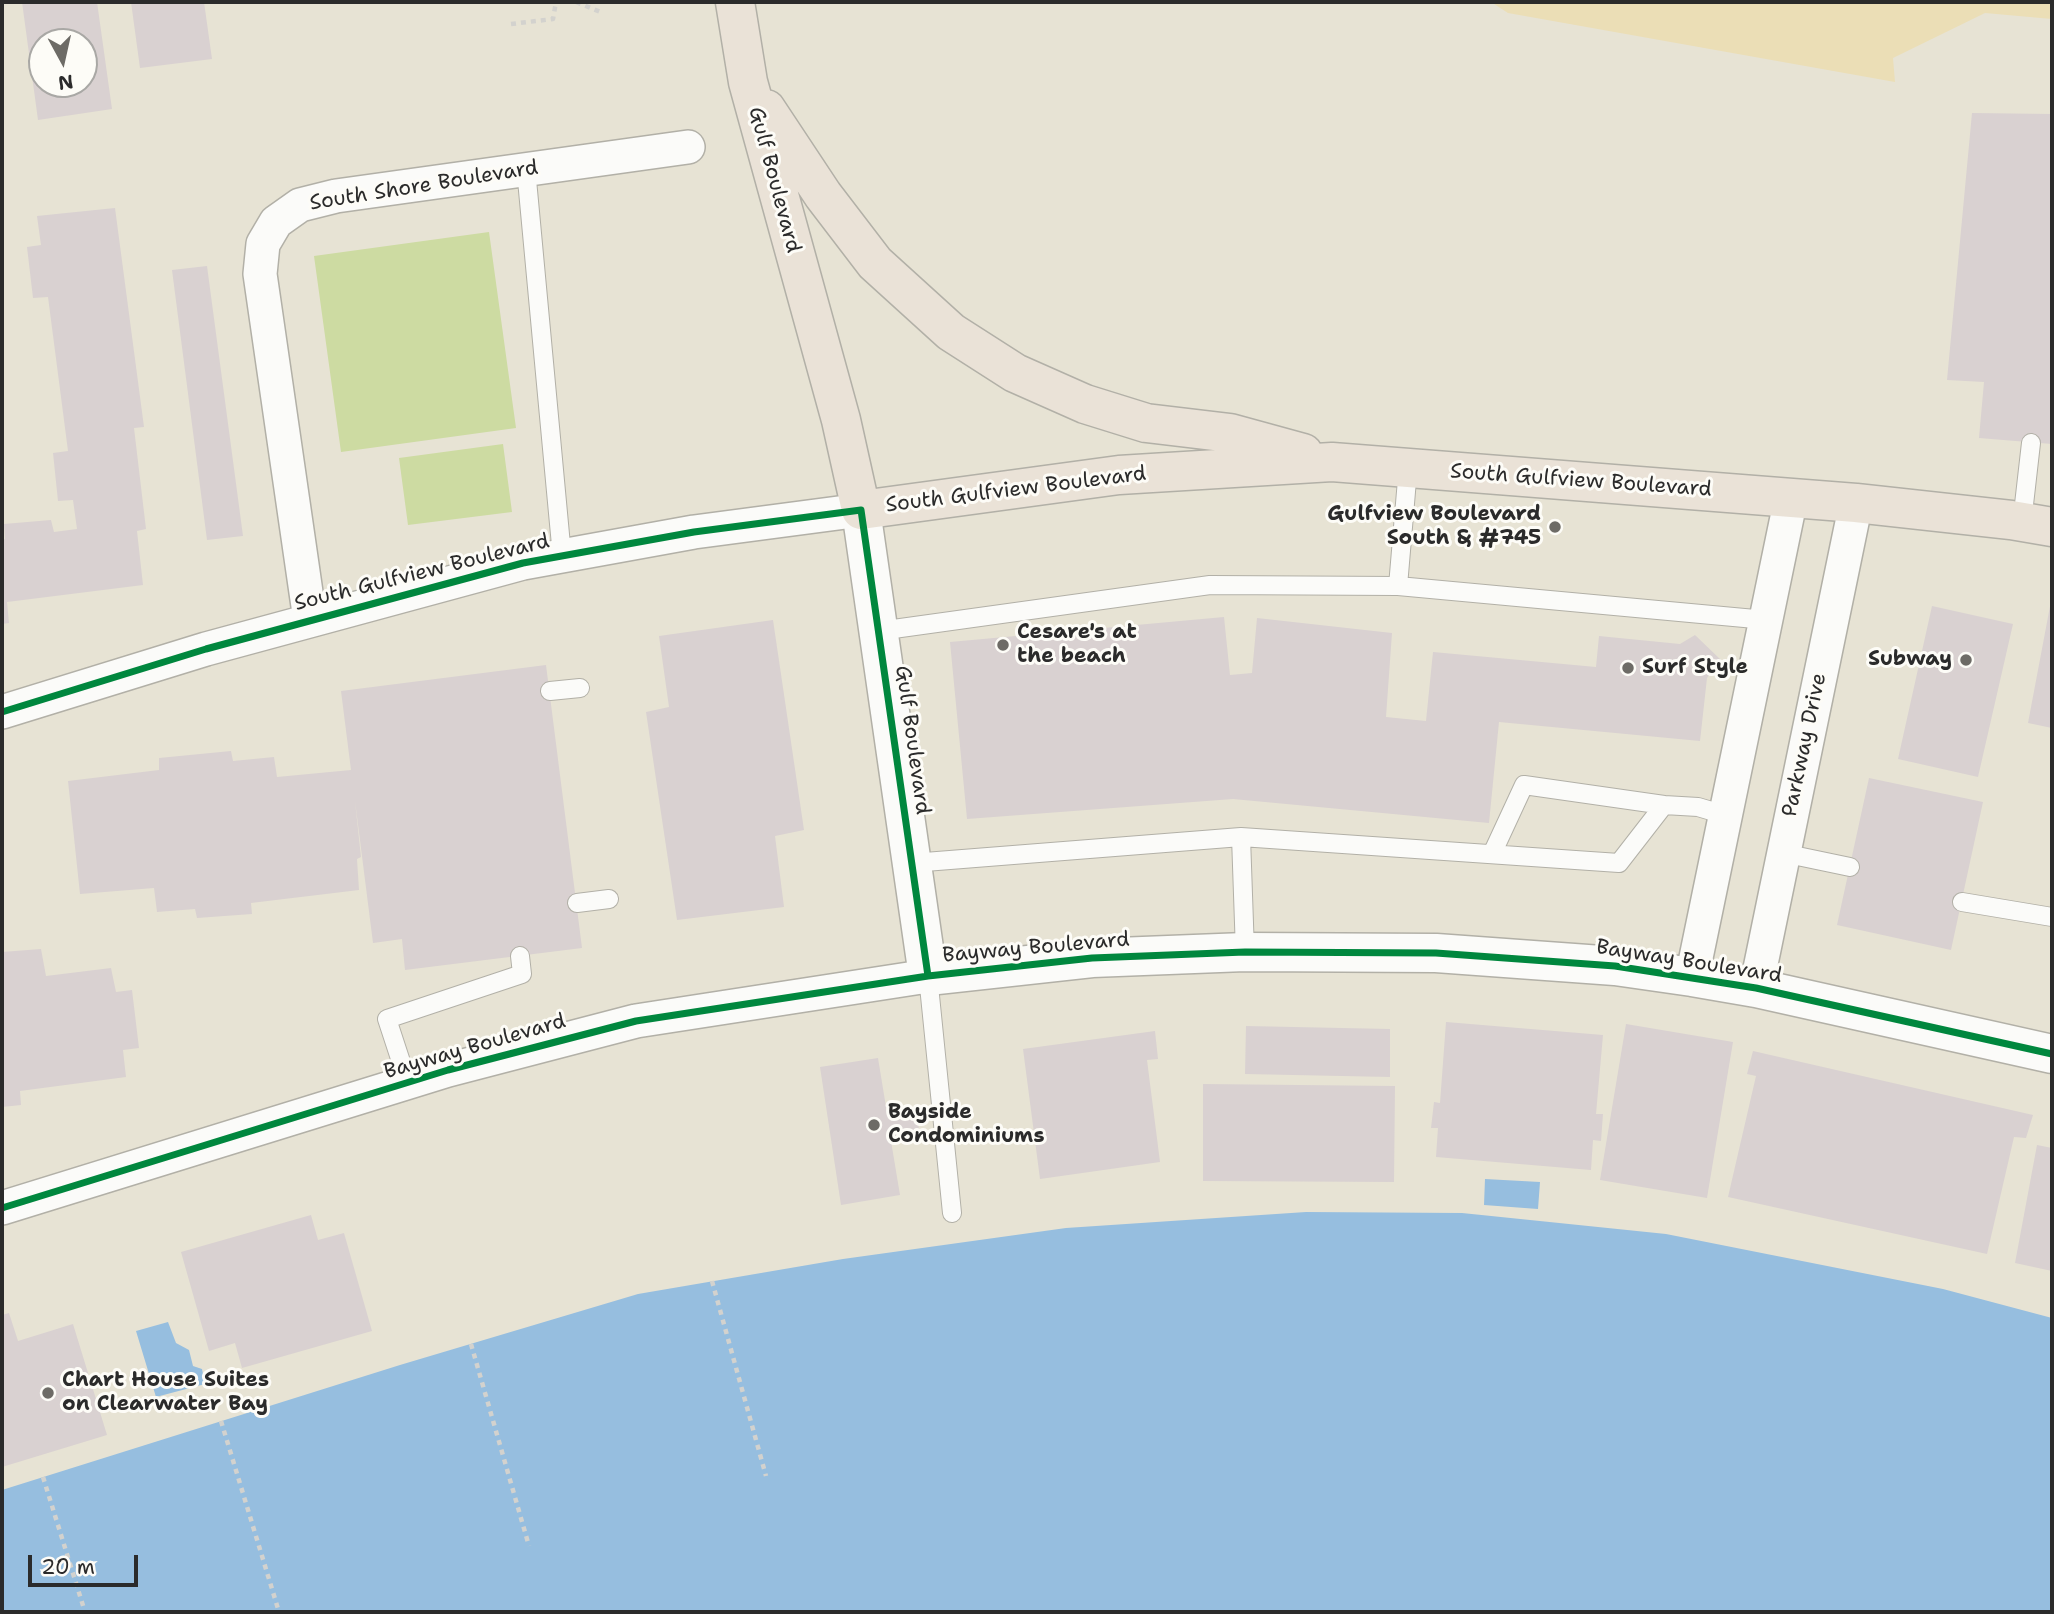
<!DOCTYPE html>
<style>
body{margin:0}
#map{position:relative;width:2054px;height:1614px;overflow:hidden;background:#e7e3d4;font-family:"Shantell Sans",sans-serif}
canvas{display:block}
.frame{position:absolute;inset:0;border:4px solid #2b2b2b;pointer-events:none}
.north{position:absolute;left:28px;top:28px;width:70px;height:70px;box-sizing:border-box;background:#fdfcf7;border:2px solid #a9a8a5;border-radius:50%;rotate:172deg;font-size:19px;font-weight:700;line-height:28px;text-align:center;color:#2b2b2b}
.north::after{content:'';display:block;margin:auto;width:24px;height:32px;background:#6d6b66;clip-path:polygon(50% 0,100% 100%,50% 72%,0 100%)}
.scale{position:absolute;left:28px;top:1555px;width:110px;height:32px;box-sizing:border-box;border:4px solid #2b2b2b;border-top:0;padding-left:9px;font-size:21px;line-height:24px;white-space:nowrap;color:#2b2b2b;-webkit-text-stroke:5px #fdfcf7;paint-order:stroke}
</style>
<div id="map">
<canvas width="2054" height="1614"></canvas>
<div class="frame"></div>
<div class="north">N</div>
<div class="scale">20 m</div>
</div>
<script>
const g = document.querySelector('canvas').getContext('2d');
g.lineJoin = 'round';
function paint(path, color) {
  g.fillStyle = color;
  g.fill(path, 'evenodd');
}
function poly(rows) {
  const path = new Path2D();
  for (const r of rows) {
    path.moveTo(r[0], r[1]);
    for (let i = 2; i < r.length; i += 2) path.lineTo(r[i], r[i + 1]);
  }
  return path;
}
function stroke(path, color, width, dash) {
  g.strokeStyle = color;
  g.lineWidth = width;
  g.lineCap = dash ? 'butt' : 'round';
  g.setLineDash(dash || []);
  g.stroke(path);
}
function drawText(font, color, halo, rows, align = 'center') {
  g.font = font + ' "Shantell Sans",sans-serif';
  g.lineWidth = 6;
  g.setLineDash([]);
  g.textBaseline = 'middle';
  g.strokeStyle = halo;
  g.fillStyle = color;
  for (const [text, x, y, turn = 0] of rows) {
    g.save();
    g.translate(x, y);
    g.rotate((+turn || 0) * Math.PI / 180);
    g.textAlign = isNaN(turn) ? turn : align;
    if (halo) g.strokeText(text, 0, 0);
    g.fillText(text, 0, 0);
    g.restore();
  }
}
paint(poly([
 [489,232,516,428,341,452,314,256],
 [503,444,512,512,408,525,399,458]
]), '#cddba2');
paint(poly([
 [1491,2,2052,2,2052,19,1985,13,1893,58,1895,82,1508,13]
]), '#ebdeb6');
paint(poly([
 [1485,1179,1540,1182,1538,1209,1484,1205],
 [1306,1212,1462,1213,1666,1234,1943,1289,2052,1318,2052,1612,2,1612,2,1490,400,1365,638,1294,843,1259,1066,1228],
 [168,1322,176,1343,189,1350,193,1366,202,1369,205,1384,156,1397,136,1331]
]), '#96bedf');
paint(poly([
 [22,2,97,2,112,109,38,120],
 [42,42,84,42,84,84,42,84],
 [131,2,204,2,212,59,140,68],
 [1972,113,2052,114,2052,444,1979,438,1984,382,1947,380],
 [115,208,144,427,134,428,146,529,137,531,143,585,7,602,9,623,2,624,2,540,5,539,4,524,51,520,54,532,77,529,73,500,58,501,53,453,68,451,48,297,33,298,27,247,41,245,37,216],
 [207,266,243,536,207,540,172,270],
 [2051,601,2052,601,2052,728,2028,723],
 [1932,606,2013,624,1978,777,1898,759],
 [1224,617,1230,675,1252,673,1257,618,1392,633,1386,717,1426,721,1433,652,1596,667,1599,636,1680,644,1695,635,1721,660,1707,678,1700,741,1499,722,1489,823,1233,799,967,819,950,642],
 [773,620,804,830,775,836,784,907,677,920,646,712,669,707,659,636],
 [546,665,582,948,405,970,402,939,373,943,355,801,361,857,357,859,359,890,251,903,252,914,197,918,195,909,157,912,154,888,80,894,68,781,159,770,159,758,231,751,233,761,274,757,277,777,351,770,341,691],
 [1869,778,1983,802,1951,950,1837,925],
 [41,949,46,976,111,968,116,992,132,990,139,1048,123,1050,126,1077,20,1091,21,1105,2,1107,2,952],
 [1446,1022,1603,1035,1596,1114,1603,1114,1601,1141,1593,1140,1591,1170,1436,1157,1438,1128,1431,1128,1434,1102,1440,1103],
 [1626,1024,1733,1042,1707,1198,1600,1180],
 [1246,1026,1390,1029,1390,1077,1245,1074],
 [1155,1031,1158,1059,1147,1060,1160,1162,1040,1179,1023,1049],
 [1753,1051,2033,1115,2026,1138,2014,1137,1987,1254,1728,1197,1756,1076,1747,1074],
 [878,1058,887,1113,916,1109,920,1136,891,1141,900,1195,841,1205,820,1067],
 [1203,1084,1395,1086,1394,1182,1203,1181],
 [2037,1145,2052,1148,2052,1271,2015,1263],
 [311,1215,318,1240,344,1233,372,1331,242,1368,235,1343,209,1351,181,1252],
 [9,1313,18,1341,73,1324,107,1435,2,1467,2,1315]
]), '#d9d1d1');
const service = poly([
 [526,169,562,556],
 [2022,522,2031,443],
 [1398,586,1408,468],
 [879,631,1210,585,1398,586,1766,620],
 [550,691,580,688],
 [1241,837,1619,863,1664,805,1698,807,1725,815],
 [1783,853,1850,867],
 [1492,854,1524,785,1664,805],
 [912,863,1241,837,1245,952],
 [1962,902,2052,917],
 [577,903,609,899],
 [928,976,952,1213],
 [408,1083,387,1019,522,974,520,956]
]);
const minor = poly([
 [310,620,260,274,263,244,276,222,300,205,336,196,688,147],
 [2,712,206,649,523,563,694,532,861,510],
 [1692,977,1791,498],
 [1756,988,1856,503],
 [2,1208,448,1070,636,1021,928,976]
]);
const tertiary = poly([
 [861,510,928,976,1092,958,1245,952,1436,953,1615,966,1692,977,1756,988,2052,1054]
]);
const primary = poly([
 [735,2,748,82,841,420,861,510,1119,475,1332,462,1856,503,2011,520,2052,527],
 [766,109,823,195,875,263,951,332,1015,373,1085,404,1146,423,1230,433,1303,453]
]);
stroke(service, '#b2b0a7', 20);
stroke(minor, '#b2b0a7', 36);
stroke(tertiary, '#b2b0a7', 41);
stroke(primary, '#b2b0a7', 41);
stroke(poly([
 [576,2,603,13],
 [511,24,553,19,556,2],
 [712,1281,766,1476],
 [471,1344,529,1546],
 [221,1421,279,1612],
 [43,1477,85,1612]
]), '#d3d2ce', 4.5, [5, 5]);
stroke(service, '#fbfbf9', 18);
stroke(minor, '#fbfbf9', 33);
stroke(tertiary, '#fbfbf9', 38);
stroke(primary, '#eae2d7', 38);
stroke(poly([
 [2,712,206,649,523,563,694,532,861,510,928,976],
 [2,1208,448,1070,636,1021,928,976,1092,958,1245,952,1436,953,1615,966,1756,988,2052,1054]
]), '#00873e', 7);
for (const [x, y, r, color] of [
 [1555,527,7,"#6d6b66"],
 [1003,645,7,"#6d6b66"],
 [1966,660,7,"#6d6b66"],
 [1628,668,7,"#6d6b66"],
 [874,1125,7,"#6d6b66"],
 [48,1393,7,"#6d6b66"]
]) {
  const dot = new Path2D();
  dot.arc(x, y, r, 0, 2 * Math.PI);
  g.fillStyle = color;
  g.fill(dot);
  stroke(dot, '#fdfcf7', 2.5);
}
drawText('21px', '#2b2b2b', '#fdfcf7', [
 ["Gulf Boulevard",774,180,75],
 ["South Shore Boulevard",424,186,-9],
 ["South Gulfview Boulevard",1581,481,4],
 ["South Gulfview Boulevard",1016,490,-7],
 ["South Gulfview Boulevard",422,573,-14],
 ["Gulf Boulevard",912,740,82],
 ["Parkway Drive",1805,745,-78],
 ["Bayway Boulevard",1036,948,-5],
 ["Bayway Boulevard",1689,962,9],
 ["Bayway Boulevard",475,1047,-16]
]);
drawText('bold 21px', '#2b2b2b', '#fdfcf7', [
 ["Gulfview Boulevard",1541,515,"right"],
 ["South & #745",1541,539,"right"],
 ["Cesare's at",1017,633],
 ["the beach",1017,657],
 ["Subway",1952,660,"right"],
 ["Surf Style",1642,668],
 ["Bayside",888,1113],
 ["Condominiums",888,1137],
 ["Chart House Suites",62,1381],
 ["on Clearwater Bay",62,1405]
], 'left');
</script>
